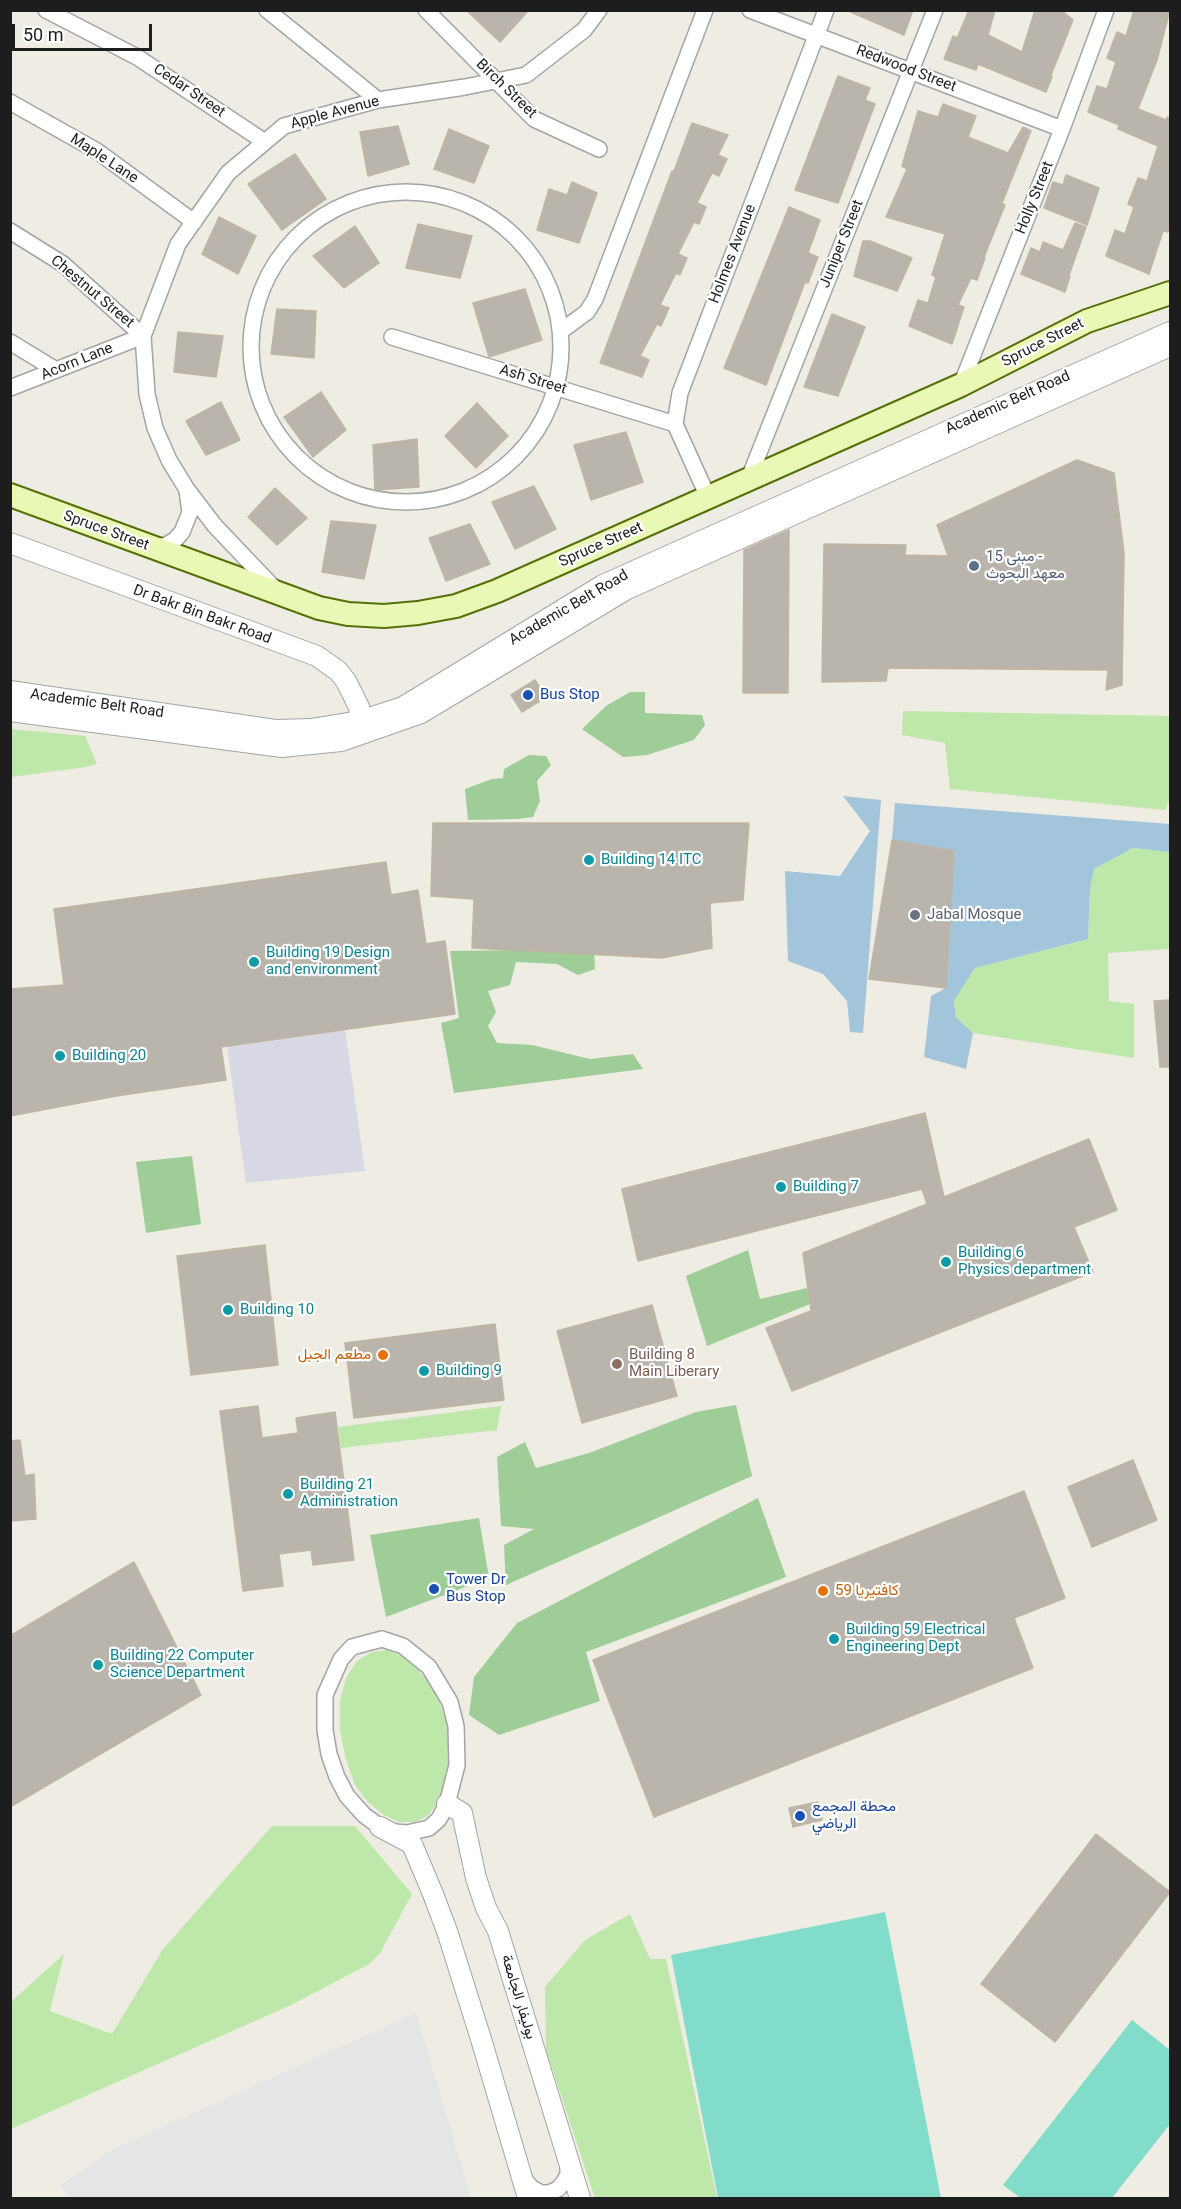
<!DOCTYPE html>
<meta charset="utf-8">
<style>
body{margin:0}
#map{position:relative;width:1181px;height:2209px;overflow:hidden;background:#eeece3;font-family:Roboto,sans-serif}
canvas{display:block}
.frame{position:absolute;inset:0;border:12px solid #1d1d1d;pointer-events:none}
.scale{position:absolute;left:12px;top:24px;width:140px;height:27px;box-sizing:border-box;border:3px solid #1d1d1d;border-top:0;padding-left:8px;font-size:18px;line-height:21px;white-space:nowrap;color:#1d1d1d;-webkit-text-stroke:4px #fff;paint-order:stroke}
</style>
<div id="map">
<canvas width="1181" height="2209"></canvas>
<div class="frame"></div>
<div class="scale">50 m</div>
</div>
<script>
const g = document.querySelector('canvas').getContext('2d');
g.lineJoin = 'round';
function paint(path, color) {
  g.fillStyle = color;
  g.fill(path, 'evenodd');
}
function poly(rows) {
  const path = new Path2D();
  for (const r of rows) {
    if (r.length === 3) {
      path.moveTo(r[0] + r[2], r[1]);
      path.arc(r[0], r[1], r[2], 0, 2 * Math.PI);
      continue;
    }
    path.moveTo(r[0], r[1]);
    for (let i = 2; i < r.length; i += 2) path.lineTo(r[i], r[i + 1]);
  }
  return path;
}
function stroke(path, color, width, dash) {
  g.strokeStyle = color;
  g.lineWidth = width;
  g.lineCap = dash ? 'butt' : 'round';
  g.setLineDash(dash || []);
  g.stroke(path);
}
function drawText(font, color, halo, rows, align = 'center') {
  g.font = font + ' Roboto,Vazirmatn,sans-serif';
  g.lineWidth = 4.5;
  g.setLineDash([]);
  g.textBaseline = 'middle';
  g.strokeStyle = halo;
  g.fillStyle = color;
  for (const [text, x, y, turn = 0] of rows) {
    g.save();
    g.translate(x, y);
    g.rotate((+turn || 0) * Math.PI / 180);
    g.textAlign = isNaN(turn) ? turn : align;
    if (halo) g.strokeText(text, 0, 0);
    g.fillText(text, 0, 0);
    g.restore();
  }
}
paint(poly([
 [903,711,1170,716,1170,799,1165,810,950,789,945,743,902,735],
 [10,729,85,736,97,764,86,767,11,777],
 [1133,848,1170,852,1170,949,1108,953,1109,1001,1134,1004,1134,1058,973,1033,956,1017,954,1001,975,968,1088,939,1090,890,1094,869],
 [501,1406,497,1430,341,1448,338,1427],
 [387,1650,408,1659,426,1679,438,1698,447,1723,451,1755,447,1784,438,1803,426,1817,414,1822,399,1822,384,1815,368,1802,355,1785,346,1760,340,1730,340,1702,346,1678,357,1661,372,1652],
 [272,1826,355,1826,412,1894,380,1953,369,1964,291,2005,11,2129,11,2002,64,1954,50,2011,112,2034,163,1949],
 [630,1914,650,1959,666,1959,717,2198,595,2198,546,2050,545,1987,585,1940]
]), '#bde8a9');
paint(poly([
 [630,692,645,692,645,713,702,715,705,725,694,740,647,755,623,757,582,729,606,706],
 [529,755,546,756,551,765,537,781,540,801,533,817,517,819,468,820,465,789,492,779,503,778,504,769],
 [594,949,595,969,578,975,557,964,516,962,510,985,488,991,496,1012,488,1026,497,1043,532,1045,590,1059,633,1054,643,1069,454,1093,441,1023,459,1018,450,951],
 [192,1156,201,1224,146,1233,136,1162],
 [748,1250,760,1299,807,1288,810,1304,707,1346,686,1276],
 [736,1405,752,1476,506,1585,504,1545,534,1529,501,1526,497,1457,525,1442,536,1468,589,1453,696,1412],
 [758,1498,786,1577,586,1652,600,1701,499,1735,469,1715,474,1677,517,1623],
 [479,1518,489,1578,386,1617,370,1535]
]), '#9ecd98');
paint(poly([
 [885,1912,941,2198,718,2198,671,1955],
 [1132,2020,1170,2050,1170,2124,1112,2198,1021,2198,1003,2185]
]), '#81dcc9');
paint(poly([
 [416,2013,471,2198,71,2198,60,2186,109,2151]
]), '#e5e5e5');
paint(poly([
 [345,1029,365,1171,246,1183,227,1046]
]), '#d9d7e4');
paint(poly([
 [843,796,881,800,863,1033,850,1032,847,1001,823,974,788,961,785,871,840,876,870,831],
 [895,803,1170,824,1170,852,1133,848,1094,869,1090,890,1088,939,975,968,954,1001,956,1017,973,1033,966,1069,924,1057,931,996,946,988,954,852,892,840]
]), '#a3c5db');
const building = poly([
 [466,10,529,10,500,42,466,10],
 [846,10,913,10,904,35,846,10],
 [969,10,995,10,988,35,1022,52,1035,10,1061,10,1073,20,1051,75,1052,77,1046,92,978,64,976,70,944,59,953,36,957,38,969,10],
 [1134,10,1170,10,1157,60,1138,109,1166,120,1167,117,1170,118,1170,224,1168,232,1163,231,1149,274,1106,256,1115,230,1125,234,1134,207,1128,204,1138,178,1147,181,1158,146,1118,129,1119,125,1088,112,1097,86,1107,89,1116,62,1107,58,1117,32,1126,36,1134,10],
 [838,76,870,88,865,100,875,104,838,203,795,190,838,76],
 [943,104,976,116,968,137,1008,153,1023,127,1031,131,1002,203,1005,205,984,257,985,258,977,280,971,278,958,305,964,307,952,344,909,326,918,300,928,303,936,277,932,275,945,234,886,217,907,169,902,166,918,111,938,117,943,104],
 [692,123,728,135,718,155,727,159,719,176,712,173,697,203,706,207,699,224,694,222,678,254,687,258,680,275,676,273,660,305,669,308,661,326,657,324,640,356,649,360,642,377,600,363,672,171,674,171,692,123],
 [398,126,409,164,368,176,360,132,398,126],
 [449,129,489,146,474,183,434,169,449,129],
 [295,154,326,199,282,230,248,184,295,154],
 [1066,175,1099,188,1087,225,1044,208,1053,182,1063,185,1066,175],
 [572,182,597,193,579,243,537,230,549,189,567,195,572,182],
 [789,207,820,220,808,253,818,257,808,283,805,282,766,385,724,368,789,207],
 [219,217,256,236,238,274,202,254,219,217],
 [1075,223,1086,227,1069,275,1070,276,1065,292,1021,274,1031,248,1040,252,1043,242,1063,250,1075,223],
 [418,224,472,236,460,278,406,268,418,224],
 [355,226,379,263,344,288,313,256,355,226],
 [863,241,870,241,912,258,897,291,854,276,863,241],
 [525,289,542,340,489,357,473,303,525,289],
 [277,309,316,311,314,358,271,354,277,309],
 [832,314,865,327,838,396,804,387,832,314],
 [178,332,223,336,216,377,174,372,178,332],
 [321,392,346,430,313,457,284,417,321,392],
 [221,402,240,440,206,455,186,421,221,402],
 [477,403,508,436,476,468,445,436,477,403],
 [626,432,643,482,591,500,574,445,626,432],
 [417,439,419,487,375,490,373,445,417,439],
 [1077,460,1114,473,1124,553,1122,685,1106,690,1108,670,888,668,886,681,822,682,824,544,906,545,905,555,948,556,937,525,1077,460],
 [534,486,556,529,515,549,492,502,534,486],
 [275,488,307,518,277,545,248,517,275,488],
 [331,521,376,525,364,579,322,572,331,521],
 [470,524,490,564,446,581,429,538,470,524],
 [789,530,788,693,743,693,744,550,789,530],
 [535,680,546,697,522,712,511,695,535,680],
 [433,823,749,823,743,900,710,903,712,948,662,958,472,948,474,899,431,896,433,823],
 [892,840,954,851,946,988,869,979,892,840],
 [386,862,391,895,418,890,426,944,445,941,455,1014,221,1047,226,1080,116,1096,10,1116,10,989,64,985,54,909,386,862],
 [1170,1000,1170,1067,1160,1067,1154,1001,1170,1000],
 [925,1113,944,1197,1089,1139,1117,1210,1074,1227,1093,1272,792,1391,766,1328,811,1311,803,1253,927,1204,922,1189,638,1261,622,1189,925,1113],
 [265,1245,278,1365,191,1375,177,1256,265,1245],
 [652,1305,677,1396,582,1423,557,1331,652,1305],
 [495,1324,504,1400,354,1418,345,1343,495,1324],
 [258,1406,262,1438,298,1433,296,1418,335,1412,354,1560,313,1565,311,1550,279,1554,283,1586,243,1591,220,1411,258,1406],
 [20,1440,25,1476,34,1474,36,1519,10,1521,10,1441,20,1440],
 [1133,1460,1157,1520,1092,1547,1068,1487,1133,1460],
 [1024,1491,1065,1598,1014,1618,1033,1668,654,1817,593,1660,1024,1491],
 [134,1562,201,1695,10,1807,10,1636,134,1562],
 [818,1802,822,1820,793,1827,789,1808,818,1802],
 [1096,1834,1170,1892,1055,2042,981,1984,1096,1834]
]);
paint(building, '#bab5ac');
stroke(building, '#bfb5a5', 1.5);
const minor = poly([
 [46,10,137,57,265,142],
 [267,10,378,100],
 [426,10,534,119,599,149],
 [750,10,1062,129],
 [10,102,97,151,194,222],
 [406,347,155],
 [10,231,63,264,143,336,10,388],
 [561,331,587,312,595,299,705,10],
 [392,337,675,424],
 [10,342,56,370],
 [961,385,1062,129,1106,10],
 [749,478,935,10],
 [708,497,675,424,680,393,826,10],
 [152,546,164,546,175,540,182,532,190,512,187,491],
 [275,589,215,526,186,488,169,460,155,428,147,394,143,336,178,244,228,173,284,126,378,100,465,87,526,75,584,30,599,10],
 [382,1639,403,1646,429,1667,450,1702,456,1726,457,1765,447,1804,439,1819,429,1828,407,1833,395,1832,380,1827,364,1815,347,1796,337,1777,329,1754,325,1730,325,1695,341,1659,352,1647,382,1639],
 [521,2176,532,2188,541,2193,549,2193,558,2189,564,2182,568,2174,568,2161]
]);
const tertiary = poly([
 [10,543,317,656,338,671,346,681,359,707,360,721],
 [10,691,275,730,311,729,360,721,403,707,603,585,1170,332],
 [10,711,282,747,341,741,421,713,627,589,1170,346],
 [447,1804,462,1813,476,1878,486,1908,498,1931,580,2198],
 [380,1827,412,1844,433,1894,447,1931,481,2039,528,2198]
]);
const secondary = poly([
 [10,495,319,608,348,614,384,616,418,613,456,606,497,591,961,385,1087,321,1170,293]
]);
stroke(minor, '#a4a4a4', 18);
stroke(tertiary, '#a4a4a4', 22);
stroke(secondary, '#547106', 26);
stroke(minor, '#fff', 15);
stroke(tertiary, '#fff', 20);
stroke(secondary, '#eaf8b6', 22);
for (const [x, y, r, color] of [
 [974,566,6,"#5c6f8a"],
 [528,695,6,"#1a4fb4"],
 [589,860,6,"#0f9aa8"],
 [915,915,6,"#6b7280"],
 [254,962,6,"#0f9aa8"],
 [60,1056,6,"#0f9aa8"],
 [781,1187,6,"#0f9aa8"],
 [946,1262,6,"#0f9aa8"],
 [228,1310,6,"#0f9aa8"],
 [383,1355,6,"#e8710a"],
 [617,1364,6,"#8d6e63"],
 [424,1371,6,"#0f9aa8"],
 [288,1494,6,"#0f9aa8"],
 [434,1589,6,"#1a4fb4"],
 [823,1591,6,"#e8710a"],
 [834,1639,6,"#0f9aa8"],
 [98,1665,6,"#0f9aa8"],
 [800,1816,6,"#1a4fb4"]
]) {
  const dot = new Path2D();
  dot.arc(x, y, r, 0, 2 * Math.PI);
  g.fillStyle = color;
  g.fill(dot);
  stroke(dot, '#fff', 2);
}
drawText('15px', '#1d1d1d', '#fff', [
 ["Redwood Street",906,69,21],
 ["Birch Street",506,89,44],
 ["Cedar Street",189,91,34],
 ["Apple Avenue",335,113,-15],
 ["Maple Lane",104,159,33],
 ["Holly Street",1035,198,-68],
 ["Juniper Street",842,244,-68],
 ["Holmes Avenue",733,254,-69],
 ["Chestnut Street",92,292,40],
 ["Spruce Street",1043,343,-27],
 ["Acorn Lane",77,362,-22],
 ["Ash Street",533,380,17],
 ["Academic Belt Road",1008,403,-24],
 ["Spruce Street",106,531,20],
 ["Spruce Street",601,545,-24],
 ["Academic Belt Road",569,608,-30],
 ["Dr Bakr Bin Bakr Road",202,615,20],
 ["Academic Belt Road",97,704,8],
 ["بوليفار الجامعة",518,1997,73]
]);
drawText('15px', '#4e5e75', '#fff', [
 ["مبنى 15 -",986,557],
 ["معهد البحوث",986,574]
], 'left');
drawText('15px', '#164399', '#fff', [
 ["Bus Stop",540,695],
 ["Tower Dr",446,1580],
 ["Bus Stop",446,1597],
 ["محطة المجمع",812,1807],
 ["الرياضي",812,1824]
], 'left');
drawText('15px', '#0d838f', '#fff', [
 ["Building 14 ITC",601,860],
 ["Building 19 Design",266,953],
 ["and environment",266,970],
 ["Building 20",72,1056],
 ["Building 7",793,1187],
 ["Building 6",958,1253],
 ["Physics department",958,1270],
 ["Building 10",240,1310],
 ["Building 9",436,1371],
 ["Building 21",300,1485],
 ["Administration",300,1502],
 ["Building 59 Electrical",846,1630],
 ["Engineering Dept",846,1647],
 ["Building 22 Computer",110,1656],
 ["Science Department",110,1673]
], 'left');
drawText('15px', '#5b616d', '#fff', [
 ["Jabal Mosque",927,915]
], 'left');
drawText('15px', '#c56008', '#fff', [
 ["مطعم الجبل",371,1355],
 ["كافتيريا 59",835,1591,"left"]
], 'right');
drawText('15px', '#785e54', '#fff', [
 ["Building 8",629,1355],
 ["Main Liberary",629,1372]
], 'left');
</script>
